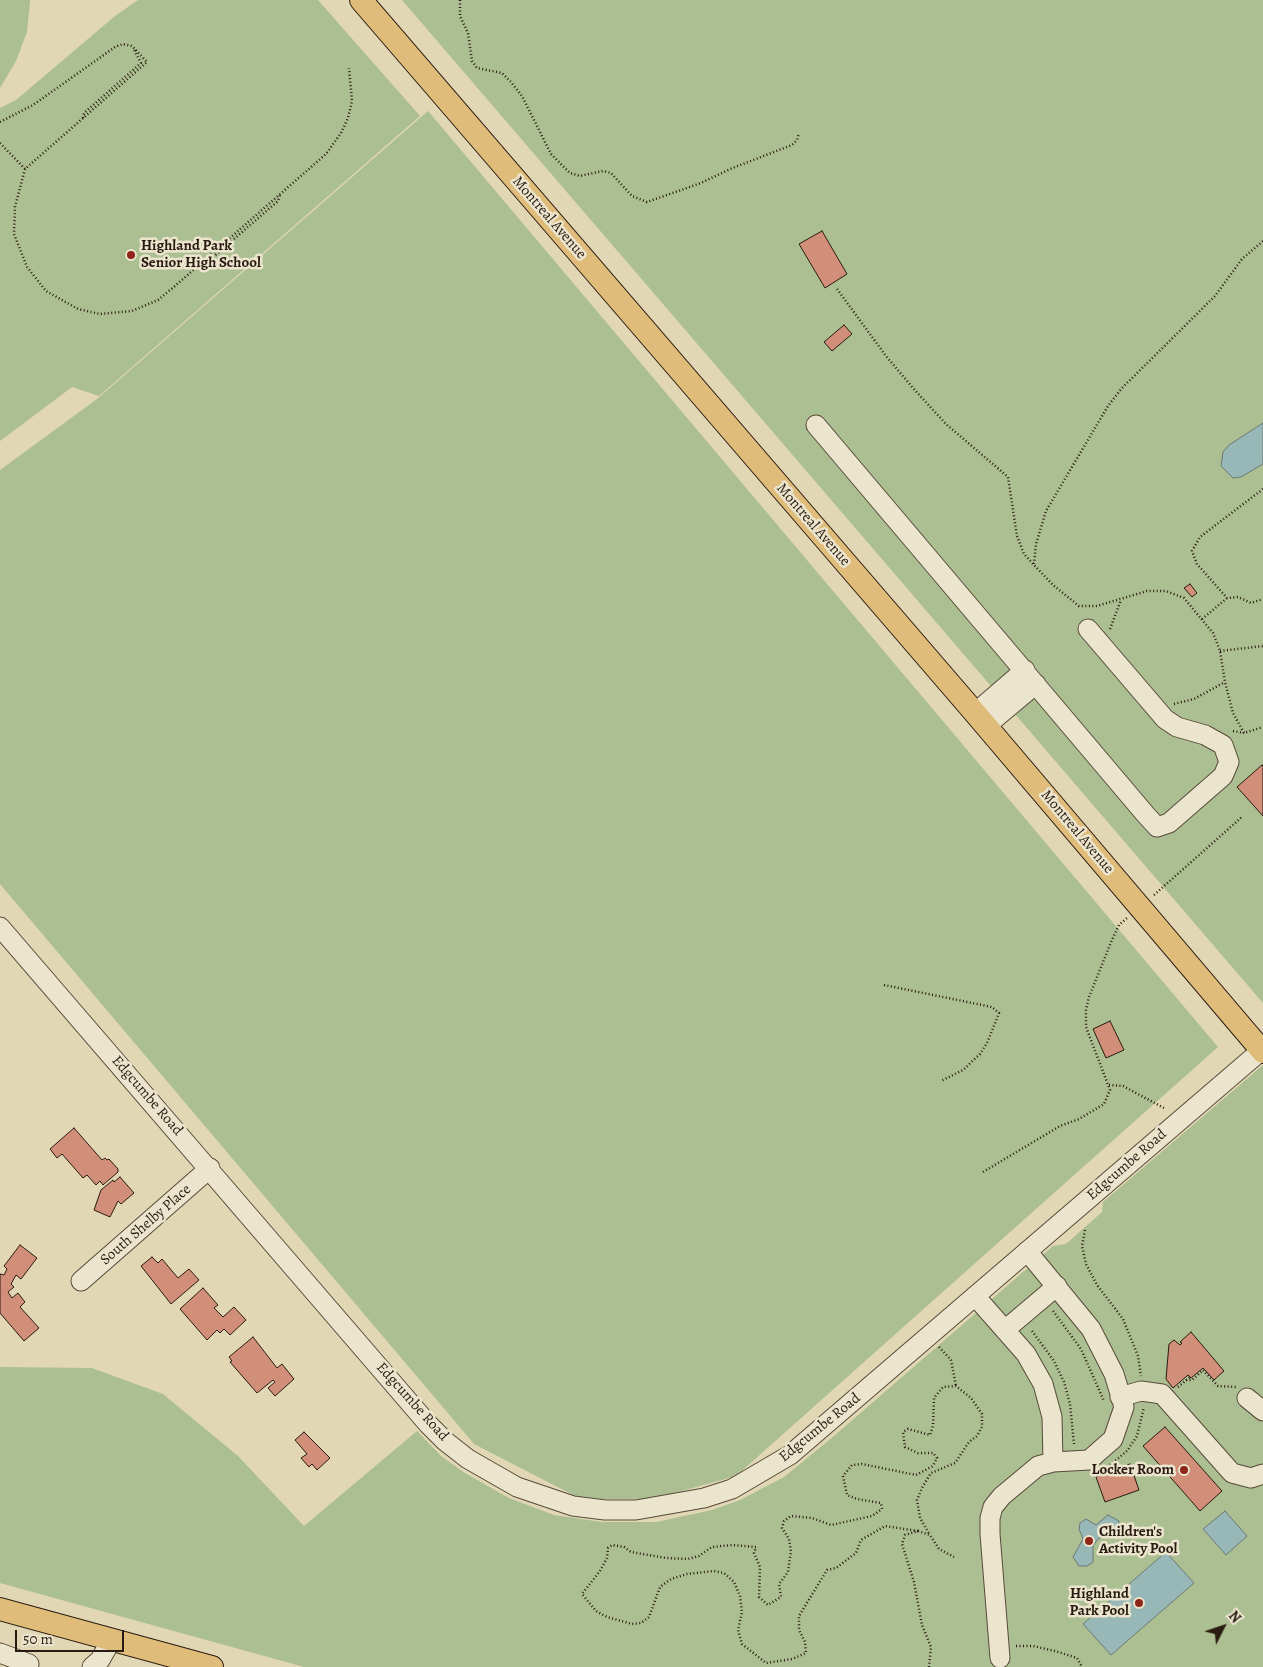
<!DOCTYPE html>
<style>
body{margin:0}
#map{position:relative;width:1263px;height:1667px;overflow:hidden;background:#e1d7b4;font-family:Alegreya,serif}
canvas{display:block}
.north{position:absolute;left:1198px;top:1602px;width:50px;height:50px;-webkit-text-stroke:4px #ece5ce;paint-order:stroke;rotate:49deg;font-size:14px;font-weight:700;line-height:20px;text-align:center;color:#291b11}
.north::after{content:'';display:block;margin:auto;width:18px;height:22px;background:#291b11;clip-path:polygon(50% 0,100% 100%,50% 72%,0 100%)}
.scale{position:absolute;left:15px;top:1630px;width:109px;height:22px;box-sizing:border-box;border:2px solid #291b11;border-top:0;padding-left:6px;font-size:15px;line-height:18px;white-space:nowrap;color:#291b11;-webkit-text-stroke:4px #ece5ce;paint-order:stroke}
</style>
<div id="map">
<canvas width="1263" height="1667"></canvas>
<div class="north">N</div>
<div class="scale">50 m</div>
</div>
<script>
const g = document.querySelector('canvas').getContext('2d');
g.lineJoin = 'round';
function paint(path, color) {
  g.fillStyle = color;
  g.fill(path, 'evenodd');
}
function poly(rows) {
  const path = new Path2D();
  for (const r of rows) {
    path.moveTo(r[0], r[1]);
    for (let i = 2; i < r.length; i += 2) path.lineTo(r[i], r[i + 1]);
  }
  return path;
}
function stroke(path, color, width, dash) {
  g.strokeStyle = color;
  g.lineWidth = width;
  g.lineCap = dash ? 'butt' : 'round';
  g.setLineDash(dash || []);
  g.stroke(path);
}
function drawText(font, color, halo, rows, align = 'center') {
  g.font = font + ' Alegreya,serif';
  g.lineWidth = 5;
  g.setLineDash([]);
  g.textBaseline = 'middle';
  g.strokeStyle = halo;
  g.fillStyle = color;
  for (const [text, x, y, turn = 0] of rows) {
    g.save();
    g.translate(x, y);
    g.rotate((+turn || 0) * Math.PI / 180);
    g.textAlign = isNaN(turn) ? turn : align;
    if (halo) g.strokeText(text, 0, 0);
    g.fillText(text, 0, 0);
    g.restore();
  }
}
paint(poly([
 [0,0,30,0,30,2,27,32,16,61,0,88],
 [138,0,318,0,420,116,99,396,72,387,0,441,0,108,16,100,115,16],
 [402,0,1263,0,1263,1003],
 [428,111,1218,1047,736,1476,653,1499,581,1499,474,1444,0,884,0,470,97,399],
 [1263,1065,1263,1667,304,1667,0,1583,0,1367,92,1368,163,1394,238,1456,304,1526,417,1431,441,1456,465,1473,509,1498,554,1515,602,1522,656,1522,712,1510,740,1500,784,1477,834,1436,1053,1246,1066,1244,1102,1212,1103,1202]
]), '#acbf92');
const water = poly([
 [1263,423,1263,464,1241,477,1233,478,1221,466,1223,452,1229,445,1263,423],
 [1225,1511,1247,1536,1226,1555,1203,1529,1225,1511],
 [1108,1515,1119,1521,1118,1531,1111,1537,1104,1536,1098,1539,1093,1546,1093,1562,1087,1566,1079,1566,1073,1557,1083,1539,1079,1529,1080,1523,1086,1519,1096,1525,1108,1515],
 [1166,1552,1194,1583,1111,1655,1083,1624,1166,1552]
]);
paint(water, '#98b7b7');
stroke(water, '#6c7975', 1);
const building = poly([
 [822,231,847,274,825,288,799,244,822,231],
 [844,325,852,334,832,351,824,342,844,325],
 [1190,584,1197,593,1192,597,1184,588,1190,584],
 [1262,765,1263,766,1263,816,1237,787,1262,765],
 [1110,1021,1124,1050,1106,1058,1093,1029,1110,1021],
 [74,1128,102,1160,105,1158,107,1160,109,1159,118,1169,118,1172,103,1185,100,1181,96,1185,87,1175,83,1178,62,1154,57,1158,50,1149,74,1128],
 [120,1177,134,1193,121,1204,118,1201,110,1217,94,1210,101,1190,113,1180,114,1182,120,1177],
 [20,1245,37,1258,21,1279,16,1275,11,1284,14,1287,8,1292,12,1298,18,1293,25,1302,20,1307,39,1328,24,1341,0,1313,0,1274,4,1275,7,1269,4,1266,20,1245],
 [152,1257,158,1263,162,1259,178,1278,189,1269,199,1280,171,1304,141,1266,152,1257],
 [203,1288,218,1305,214,1308,223,1317,234,1307,246,1320,230,1335,224,1329,220,1333,217,1330,207,1340,180,1309,203,1288],
 [1191,1332,1224,1371,1214,1380,1203,1368,1191,1378,1188,1375,1173,1388,1166,1379,1169,1344,1174,1340,1180,1345,1182,1343,1180,1342,1191,1332],
 [253,1337,277,1368,282,1364,294,1379,275,1396,268,1388,275,1382,273,1380,257,1393,230,1362,232,1361,229,1357,253,1337],
 [1165,1427,1222,1491,1200,1511,1143,1446,1165,1427],
 [304,1432,330,1458,317,1470,312,1464,309,1467,301,1458,307,1454,295,1440,304,1432],
 [1130,1464,1139,1490,1105,1502,1096,1477,1130,1464]
]);
paint(building, '#d18e78');
stroke(building, '#291b11', 1);
const minor = poly([
 [816,425,1146,815,1157,827,1169,823,1223,776,1229,762,1223,745,1205,735,1177,727,1165,719,1088,629],
 [975,713,1025,670],
 [986,726,1036,684],
 [0,927,428,1424,445,1441,468,1459,517,1487,573,1506,605,1510,636,1510,704,1498,732,1489,790,1455,1263,1049],
 [81,1281,210,1168],
 [975,1296,1026,1354,1043,1384,1052,1417,1053,1462],
 [1006,1329,1057,1286],
 [1120,1397,1141,1391,1162,1394,1232,1473,1251,1478,1263,1474],
 [1247,1398,1263,1411],
 [0,1653,29,1664],
 [1000,1658,990,1534,990,1518,993,1507,1002,1496,1038,1466,1053,1462,1089,1460,1113,1439,1124,1407,1114,1374,1091,1329,1027,1251],
 [92,1667,100,1660,112,1639]
]);
const major = poly([
 [361,0,975,713,1263,1052],
 [0,1609,212,1667]
]);
stroke(minor, '#574a3a', 21);
stroke(major, '#291b11', 24);
stroke(poly([
 [460,0,460,16,468,33,472,61,477,68,502,73,511,82,522,96,551,154,570,173,580,176,603,171,611,173,632,196,647,202,701,183,730,169,792,145,797,140,799,133],
 [83,118,84,113,141,63,133,48],
 [0,122,33,105,115,47,123,44,132,46,147,62,25,169,15,207,14,234,27,267,46,291,78,309,100,314,132,311,158,300,175,286,326,154,341,133,348,118,352,101,349,68],
 [0,143,25,169],
 [206,258,212,258,278,201,280,195],
 [837,289,886,356,913,388,946,424,1008,477,1017,536,1024,554,1034,565,1053,585,1079,606,1097,606,1147,591,1166,591,1184,598,1213,633,1220,651,1225,682,1233,713,1244,733,1263,727],
 [1263,489,1200,537,1192,551,1197,564,1227,598,1238,597,1251,603,1263,599],
 [1034,564,1036,544,1046,511,1108,406,1122,388,1215,296,1242,259,1263,241],
 [1202,619,1227,598],
 [1110,629,1121,600],
 [1220,651,1263,646],
 [1174,704,1194,699,1225,682],
 [1233,731,1244,733],
 [1154,895,1243,816],
 [884,985,992,1007,999,1013,987,1043,980,1054,963,1070,941,1081],
 [1109,1085,1123,1086,1164,1108],
 [983,1172,1060,1126,1079,1119,1104,1104,1110,1090,1086,1027,1086,1010,1089,997,1112,940,1119,925,1127,918],
 [1085,1230,1082,1246,1086,1264,1097,1285,1123,1319,1138,1356,1141,1376],
 [1053,1311,1081,1349,1104,1401],
 [1032,1331,1054,1361,1064,1382,1070,1404,1074,1444],
 [939,1347,951,1360,956,1386],
 [1186,1380,1192,1380,1203,1370,1218,1386,1236,1387],
 [1178,1387,1190,1377],
 [1110,1465,1127,1451,1137,1436,1144,1407],
 [918,1531,885,1526,861,1540,856,1553,836,1568,827,1570,799,1616,799,1630,805,1642,806,1653,792,1659,766,1663,742,1644,738,1630,742,1612,740,1596,734,1582,724,1573,714,1571,687,1574,671,1579,660,1587,649,1617,641,1623,632,1624,607,1617,596,1611,582,1594,600,1571,607,1558,608,1548,612,1545,624,1547,631,1552,666,1558,688,1559,699,1556,712,1547,732,1545,756,1547,754,1553,760,1567,759,1597,768,1605,781,1597,779,1584,788,1572,791,1551,789,1539,782,1528,784,1521,791,1516,812,1518,831,1525,872,1516,882,1509,881,1503,857,1499,847,1495,843,1476,852,1465,862,1464,916,1475,933,1466,937,1458,933,1453,918,1453,905,1447,903,1432,908,1429,930,1435,933,1426,934,1398,943,1387,956,1386,971,1398,982,1414,982,1427,977,1436,969,1442,955,1463,931,1473,923,1486,917,1500,920,1518,930,1535],
 [1016,1646,1033,1646,1055,1651,1077,1658,1082,1667],
 [929,1667,931,1647,922,1625,914,1582,902,1544,905,1535,918,1531,930,1535,939,1549,954,1557]
]), '#291b11', 2.5, [1, 2.5]);
stroke(minor, '#ece5ce', 19);
stroke(major, '#e0bc7a', 22);
for (const [x, y, r, color] of [
 [131,255,5,"#8f2418"],
 [1184,1470,5,"#8f2418"],
 [1089,1541,5,"#8f2418"],
 [1139,1603,5,"#8f2418"]
]) {
  const dot = new Path2D();
  dot.arc(x, y, r, 0, 2 * Math.PI);
  g.fillStyle = color;
  g.fill(dot);
  stroke(dot, '#ece5ce', 2);
}
drawText('15px', '#291b11', '#ece5ce', [
 ["Montreal Avenue",549,218,49],
 ["Montreal Avenue",813,525,49],
 ["Montreal Avenue",1077,832,50],
 ["Edgcumbe Road",147,1096,49],
 ["Edgcumbe Road",1127,1165,-41],
 ["South Shelby Place",146,1225,-41],
 ["Edgcumbe Road",412,1402,48],
 ["Edgcumbe Road",820,1428,-39]
]);
drawText('bold 15px', '#291b11', '#ece5ce', [
 ["Highland Park",141,246],
 ["Senior High School",141,263],
 ["Locker Room",1174,1470,"right"],
 ["Children's",1099,1532],
 ["Activity Pool",1099,1549],
 ["Highland",1129,1594,"right"],
 ["Park Pool",1129,1611,"right"]
], 'left');
</script>
